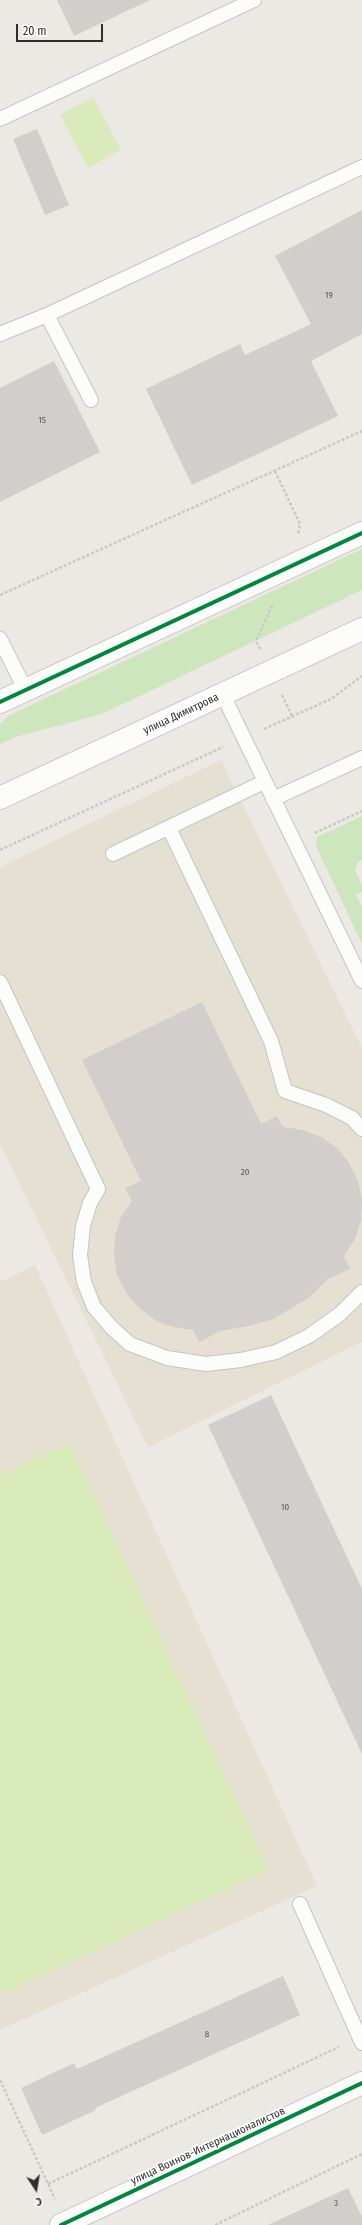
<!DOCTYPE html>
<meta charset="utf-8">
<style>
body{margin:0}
#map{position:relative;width:362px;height:2225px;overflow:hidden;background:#ece8e4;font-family:"Fira Sans Condensed",sans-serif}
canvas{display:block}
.north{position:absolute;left:16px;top:2169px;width:40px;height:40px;-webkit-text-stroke:3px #fff;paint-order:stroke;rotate:168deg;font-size:11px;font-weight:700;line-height:16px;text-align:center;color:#2e2e2e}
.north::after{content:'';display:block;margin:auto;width:14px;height:18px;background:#2e2e2e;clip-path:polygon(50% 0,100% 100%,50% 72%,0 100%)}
.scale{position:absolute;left:16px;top:24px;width:87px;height:18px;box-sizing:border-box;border:2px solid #2e2e2e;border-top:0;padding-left:5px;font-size:12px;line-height:14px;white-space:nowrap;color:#2e2e2e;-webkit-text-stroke:3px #fff;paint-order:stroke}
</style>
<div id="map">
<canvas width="362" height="2225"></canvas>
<div class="north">С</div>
<div class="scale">20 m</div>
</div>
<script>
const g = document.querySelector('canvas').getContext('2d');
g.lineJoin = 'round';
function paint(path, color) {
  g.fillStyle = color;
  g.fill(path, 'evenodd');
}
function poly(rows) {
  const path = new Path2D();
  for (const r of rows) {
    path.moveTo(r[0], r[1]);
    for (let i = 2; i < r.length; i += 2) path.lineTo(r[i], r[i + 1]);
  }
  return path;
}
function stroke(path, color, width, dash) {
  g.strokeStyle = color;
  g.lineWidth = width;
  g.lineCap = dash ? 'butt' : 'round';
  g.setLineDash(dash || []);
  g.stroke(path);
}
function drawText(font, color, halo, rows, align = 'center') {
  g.font = font + ' "Fira Sans Condensed",sans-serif';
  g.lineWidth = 3.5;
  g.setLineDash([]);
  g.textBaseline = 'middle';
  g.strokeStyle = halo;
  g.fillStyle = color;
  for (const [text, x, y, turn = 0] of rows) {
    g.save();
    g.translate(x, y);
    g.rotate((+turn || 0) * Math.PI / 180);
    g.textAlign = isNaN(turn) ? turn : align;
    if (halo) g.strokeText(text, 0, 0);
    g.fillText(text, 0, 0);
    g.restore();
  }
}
paint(poly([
 [221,760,362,1048,362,1342,148,1447,0,1144,0,867],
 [35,1265,317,1886,0,2030,0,1282]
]), '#e6e0d3');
paint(poly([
 [362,549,362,590,102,714,19,736,0,744,0,724,8,716],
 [362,816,362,860,358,862,355,871,362,885,362,892,356,895,362,907,362,944,316,846,317,837]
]), '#cee6be');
paint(poly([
 [93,97,121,150,88,168,60,115],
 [70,1443,269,1870,3,1994,0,1987,0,1475]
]), '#d9eabb');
paint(poly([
 [57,0,150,0,74,36],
 [37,129,69,205,45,215,13,139],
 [362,210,362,334,311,361,338,416,192,485,146,389,240,344,245,355,311,324,275,256],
 [54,361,100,452,0,502,0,388],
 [202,1002,261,1124,277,1116,283,1127,303,1130,321,1137,337,1148,349,1163,358,1181,362,1200,361,1220,355,1239,344,1256,350,1269,328,1279,310,1297,273,1319,249,1326,220,1331,199,1342,193,1330,173,1327,155,1320,139,1308,126,1293,117,1275,114,1256,115,1236,121,1217,132,1201,125,1188,141,1181,82,1060],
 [271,1395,362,1589,362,1754,208,1425],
 [283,1976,300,2015,95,2108,96,2110,42,2135,21,2088,74,2063,77,2069],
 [348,2188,362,2217,362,2225,268,2225]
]), '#d1cecb');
const lane = poly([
 [0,119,254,0],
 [47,315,91,400],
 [0,334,47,315,362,167],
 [0,639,26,691],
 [223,695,362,981],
 [273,799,362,758],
 [169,828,271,1041,285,1091,326,1105,352,1118,362,1129],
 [113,854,264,782],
 [0,982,98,1189,90,1203,83,1226,80,1255,84,1282,94,1307,112,1328,130,1344,167,1358,206,1364,241,1360,276,1352,309,1336,340,1314,362,1292],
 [300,1904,362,2043]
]);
const street = poly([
 [0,702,362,533]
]);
const secondary = poly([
 [0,798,362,629],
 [61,2225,362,2083]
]);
stroke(lane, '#c5c4c5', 16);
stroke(street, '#c5c4c5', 24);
stroke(secondary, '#c5c4c5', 24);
stroke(poly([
 [275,471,300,524,298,534],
 [0,595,362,431],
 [260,649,256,641,273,604],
 [282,695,292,716],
 [264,729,331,699,362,676],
 [315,833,362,811],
 [0,850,223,747],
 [0,2080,55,2199],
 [48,2184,339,2047],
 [215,2225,362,2154]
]), '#c9c9c8', 2.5, [3, 2]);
stroke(lane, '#fcfcfb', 14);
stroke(street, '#fcfcfb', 22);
stroke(secondary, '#fcfcfb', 22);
stroke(poly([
 [0,702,362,533],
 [61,2225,362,2083]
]), '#00873e', 4);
drawText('9px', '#585857', null, [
 ["19",329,295],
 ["15",42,420],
 ["20",245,1172],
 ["10",285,1507],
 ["8",207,2034],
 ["3",336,2203]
]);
drawText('11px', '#2e2e2e', '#fff', [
 ["улица Димитрова",181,714,-25],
 ["улица Воинов-Интернационалистов",208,2146,-25]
]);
</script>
